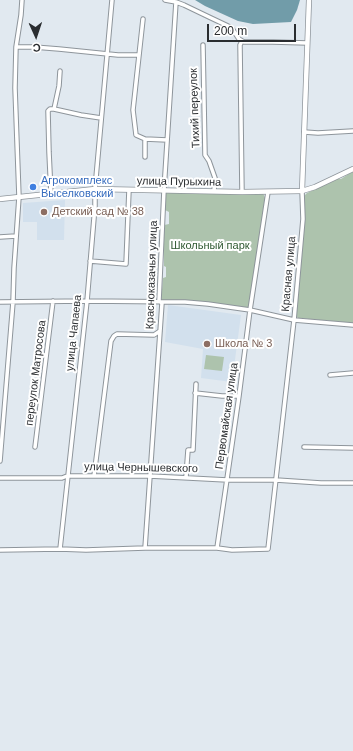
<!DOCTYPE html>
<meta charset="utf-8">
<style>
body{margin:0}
#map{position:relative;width:353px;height:751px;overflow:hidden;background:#e1e9f0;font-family:Arial,sans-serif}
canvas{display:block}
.north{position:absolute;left:16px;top:16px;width:40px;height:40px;-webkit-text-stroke:3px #fff;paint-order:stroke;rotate:177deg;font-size:11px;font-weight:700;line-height:16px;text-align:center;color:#2a2d30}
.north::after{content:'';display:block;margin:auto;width:14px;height:18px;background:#2a2d30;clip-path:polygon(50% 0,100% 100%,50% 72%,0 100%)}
.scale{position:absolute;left:207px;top:24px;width:89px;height:18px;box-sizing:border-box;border:2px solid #2a2d30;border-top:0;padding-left:5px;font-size:12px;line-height:14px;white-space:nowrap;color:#2a2d30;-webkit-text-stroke:3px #fff;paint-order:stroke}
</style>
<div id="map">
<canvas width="353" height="751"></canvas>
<div class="north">С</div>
<div class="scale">200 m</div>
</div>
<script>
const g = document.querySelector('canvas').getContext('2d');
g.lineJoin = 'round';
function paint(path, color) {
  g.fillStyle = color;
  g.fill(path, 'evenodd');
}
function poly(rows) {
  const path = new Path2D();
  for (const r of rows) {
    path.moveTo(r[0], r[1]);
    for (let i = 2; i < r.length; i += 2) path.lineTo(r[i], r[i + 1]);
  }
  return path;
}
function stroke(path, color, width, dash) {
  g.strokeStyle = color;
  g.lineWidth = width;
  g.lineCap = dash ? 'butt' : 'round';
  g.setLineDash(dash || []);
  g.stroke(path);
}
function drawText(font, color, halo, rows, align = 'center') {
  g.font = font + ' Arial,sans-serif';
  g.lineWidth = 4;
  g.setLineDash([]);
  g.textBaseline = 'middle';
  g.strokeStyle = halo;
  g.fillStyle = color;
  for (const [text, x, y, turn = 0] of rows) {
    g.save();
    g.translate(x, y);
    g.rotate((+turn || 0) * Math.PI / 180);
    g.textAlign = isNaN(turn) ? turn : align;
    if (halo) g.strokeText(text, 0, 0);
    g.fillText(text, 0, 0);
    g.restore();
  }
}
paint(poly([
 [65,200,64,240,37,240,37,222,23,222,23,203],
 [168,305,241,315,232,382,201,378,203,349,165,342]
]), '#d2e0ed');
paint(poly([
 [353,171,353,323,298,318,296,316,305,219,304,196,307,193,337,179,341,179],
 [165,193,263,193,265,198,249,305,248,308,161,301,163,278,166,277,166,267,164,266,164,225,169,224,169,212,165,210],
 [206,355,224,357,222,371,204,369]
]), '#adc3ad');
paint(poly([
 [195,0,300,0,297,10,291,22,253,24,238,21,205,6]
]), '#719ca9');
const minor = poly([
 [165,0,176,2,184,5,209,17,228,26,233,30,239,39,244,42,273,42,307,43],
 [143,19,133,110,136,135,145,139,145,157],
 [242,41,240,45,242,192],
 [203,45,205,155,209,161,215,178,214,191],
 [16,47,34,47,59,49,118,55,139,55],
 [54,109,81,115,101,118],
 [304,132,318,133,353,131],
 [145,139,167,140],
 [51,194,49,152,48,111,50,109,54,109,59,86,60,71],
 [0,237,16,236],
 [90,261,126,264,129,190],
 [0,302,87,301,185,302,208,304,250,310,294,320,353,325],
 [330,375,353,373],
 [195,393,222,396,239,396],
 [35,447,53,301],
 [304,447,353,448],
 [0,461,13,302,14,268,19,197,15,88,16,47,21,15,22,0],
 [94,476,111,341,114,336,117,334,154,335,160,331],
 [186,477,188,450,193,450,196,384],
 [0,478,62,478,67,476,150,476,227,480,276,480,321,483,353,483],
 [145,548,162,303,159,301,164,190,176,2],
 [217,548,239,396,250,310,268,192],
 [60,549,87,301,95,206,95,189,112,0],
 [0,550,60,549,86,550,145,548,217,548,232,550,268,549,294,320,303,219,302,191]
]);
const tertiary = poly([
 [302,191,309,0],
 [0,199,95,189,242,192,302,191,315,187,353,169]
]);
stroke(minor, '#8e959b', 5.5);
stroke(tertiary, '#8e959b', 6);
stroke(minor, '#fff', 3.5);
stroke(tertiary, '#fff', 4.5);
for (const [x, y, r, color] of [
 [33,187,4,"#3f7fe0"],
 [44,212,4,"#8d6e63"],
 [207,344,4,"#8d6e63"]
]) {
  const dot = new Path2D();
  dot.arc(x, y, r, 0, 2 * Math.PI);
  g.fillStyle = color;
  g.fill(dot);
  stroke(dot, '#fff', 1.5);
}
drawText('11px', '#2a2d30', '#fff', [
 ["Тихий переулок",195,108,-92],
 ["улица Пурыхина",179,182,1],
 ["Красная улица",289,274,-85],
 ["Красноказачья улица",152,275,-88],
 ["улица Чапаева",74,333,-84],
 ["переулок Матросова",36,373,-83],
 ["Первомайская улица",227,416,-82],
 ["улица Чернышевского",141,468,1]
]);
drawText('11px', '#366cbe', '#fff', [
 ["Агрокомплекс",41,181],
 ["Выселковский",41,194]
], 'left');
drawText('11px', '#785e54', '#fff', [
 ["Детский сад № 38",52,212],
 ["Школа № 3",215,344]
], 'left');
drawText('11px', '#2e5830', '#fff', [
 ["Школьный парк",210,246]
]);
</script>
